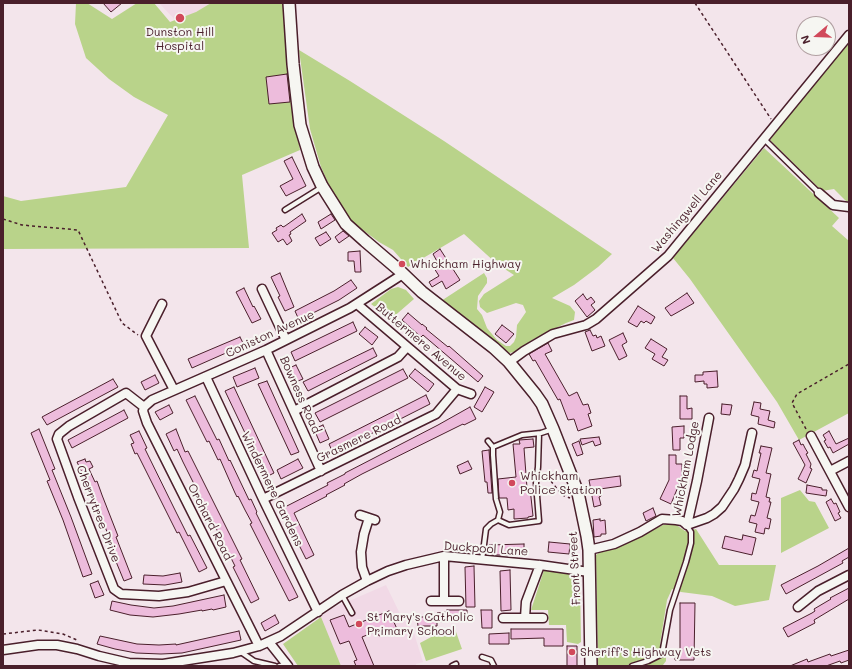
<!DOCTYPE html>
<style>
body{margin:0}
#map{position:relative;width:852px;height:669px;overflow:hidden;background:#f3e5eb;font-family:Mali,sans-serif}
canvas{display:block}
.frame{position:absolute;inset:0;border:4px solid #4a1f2b;pointer-events:none}
.north{position:absolute;left:796px;top:16px;width:40px;height:40px;box-sizing:border-box;background:#f6f6f2;border:1px solid #b1a0a2;border-radius:50%;rotate:251deg;font-size:11px;font-weight:700;line-height:16px;text-align:center;color:#4a1f2b}
.north::after{content:'';display:block;margin:auto;width:14px;height:18px;background:#d1495b;clip-path:polygon(50% 0,100% 100%,50% 72%,0 100%)}
</style>
<div id="map">
<canvas width="852" height="669"></canvas>
<div class="frame"></div>
<div class="north">N</div>
</div>
<script>
const g = document.querySelector('canvas').getContext('2d');
g.lineJoin = 'round';
function paint(path, color) {
  g.fillStyle = color;
  g.fill(path, 'evenodd');
}
function poly(rows) {
  const path = new Path2D();
  for (const r of rows) {
    path.moveTo(r[0], r[1]);
    for (let i = 2; i < r.length; i += 2) path.lineTo(r[i], r[i + 1]);
  }
  return path;
}
function stroke(path, color, width, dash) {
  g.strokeStyle = color;
  g.lineWidth = width;
  g.lineCap = dash ? 'butt' : 'round';
  g.setLineDash(dash || []);
  g.stroke(path);
}
function drawText(font, color, halo, rows, align = 'center') {
  g.font = font + ' Mali,sans-serif';
  g.lineWidth = 4;
  g.setLineDash([]);
  g.textBaseline = 'middle';
  g.strokeStyle = halo;
  g.fillStyle = color;
  for (const [text, x, y, turn = 0] of rows) {
    g.save();
    g.translate(x, y);
    g.rotate((+turn || 0) * Math.PI / 180);
    g.textAlign = isNaN(turn) ? turn : align;
    if (halo) g.strokeText(text, 0, 0);
    g.fillText(text, 0, 0);
    g.restore();
  }
}
paint(poly([
 [159,3,211,3,178,23],
 [386,585,402,618,413,630,423,662,416,664,416,666,298,666,283,644,333,608]
]), '#f1d9e6');
paint(poly([
 [76,3,87,3,112,19,137,3,154,3,170,22,196,12,211,3,285,3,295,121,300,150,242,175,249,248,3,249,3,196,21,201,126,187,168,115,134,97,109,79,86,58,75,24],
 [849,43,849,202,846,201,834,189,822,191,770,140,810,87],
 [299,50,350,81,444,141,612,254,598,267,574,285,552,298,570,306,575,312,574,320,566,323,532,340,519,351,509,353,502,349,488,335,441,301,484,273,487,278,487,283,478,296,477,309,482,315,487,328,497,340,506,346,510,346,514,342,516,337,517,325,526,312,523,305,516,303,487,313,480,307,479,301,484,294,514,275,497,264,464,234,408,267,393,250,379,242,352,222,334,196,321,167,310,129],
 [764,148,839,218,832,226,849,241,849,413,799,440,777,402,690,279,673,258],
 [398,287,406,290,414,299,391,319,371,304,391,289],
 [800,490,809,501,815,502,829,528,781,553,781,498],
 [669,524,675,524,685,531,696,529,719,565,776,565,769,600,735,606,712,596,681,592,672,589,667,600,660,644,666,648,666,661,663,665,661,666,634,666,632,663,626,666,598,666,596,555,600,552,632,541,663,525],
 [544,570,573,575,578,577,580,582,581,642,578,644,567,642,566,625,549,625,548,610,531,610],
 [321,617,341,666,298,666,283,644],
 [448,628,455,629,462,649,426,661,420,643]
]), '#b9d38a');
const building = poly([
 [103,3,122,3,111,12,103,3],
 [287,74,290,102,269,104,266,77,287,74],
 [292,157,306,186,286,196,280,186,293,179,284,161,292,157],
 [302,214,306,221,290,232,291,234,289,235,292,241,287,245,283,239,278,242,272,233,277,230,276,228,281,225,283,227,285,226,302,214],
 [331,214,335,220,321,229,318,222,331,214],
 [343,231,349,236,339,243,335,237,343,231],
 [326,232,331,239,320,246,315,238,326,232],
 [440,249,460,280,446,289,442,281,432,287,429,282,439,276,434,268,439,265,433,254,440,249],
 [360,251,361,272,355,272,354,261,348,261,348,252,360,251],
 [280,273,294,307,285,311,278,297,280,296,271,277,280,273],
 [351,280,357,288,339,300,299,320,295,311,334,291,351,280],
 [244,288,253,307,254,306,261,319,252,323,236,292,244,288],
 [687,293,694,303,671,316,665,308,687,293],
 [583,294,587,300,591,297,595,302,591,305,595,310,587,317,575,301,583,294],
 [638,306,655,317,651,324,646,321,644,323,641,321,637,327,628,322,638,306],
 [408,313,422,325,422,324,427,328,426,329,448,347,449,346,483,376,478,382,423,335,421,337,402,320,408,313],
 [353,322,357,331,295,361,291,352,353,322],
 [502,325,514,334,506,343,495,334,502,325],
 [365,327,378,337,372,345,359,334,365,327],
 [590,330,593,336,596,335,597,338,601,336,605,346,592,351,585,332,590,330],
 [623,333,627,342,622,345,627,356,619,360,609,340,623,333],
 [240,337,244,345,192,368,188,359,240,337],
 [651,339,667,349,662,357,668,360,664,366,652,359,655,354,645,348,651,339],
 [548,343,552,351,545,354,569,396,577,392,583,405,588,404,591,413,588,414,592,426,578,431,574,419,568,420,560,399,558,400,535,360,533,361,529,354,548,343],
 [373,348,377,356,308,391,303,382,373,348],
 [296,365,303,379,293,383,287,369,296,365],
 [255,368,259,378,237,387,233,377,255,368],
 [403,369,408,378,320,422,315,413,403,369],
 [415,369,434,384,428,392,409,376,415,369],
 [717,371,718,387,707,388,707,384,704,384,704,381,695,382,695,375,703,375,703,372,717,371],
 [155,375,159,383,145,390,141,382,155,375],
 [113,379,118,387,47,425,42,417,113,379],
 [267,381,299,452,291,455,258,384,267,381],
 [234,387,274,473,266,477,225,391,234,387],
 [485,387,494,392,482,412,474,407,485,387],
 [426,395,430,404,333,453,329,444,426,395],
 [195,396,217,440,219,439,229,461,230,460,249,500,251,499,257,512,256,513,298,597,289,601,250,524,252,523,245,510,238,496,237,497,235,493,220,459,218,460,209,441,207,442,186,400,195,396],
 [680,396,687,396,687,409,692,408,692,419,680,419,680,396],
 [754,402,761,403,760,409,770,411,768,420,775,422,774,428,758,424,759,417,751,415,754,402],
 [722,404,732,405,730,415,721,414,722,404],
 [169,405,173,413,160,420,155,412,169,405],
 [470,407,476,419,464,425,463,424,362,474,344,484,345,485,326,495,327,496,294,513,314,555,306,559,281,509,328,485,327,483,345,474,345,473,438,425,470,407],
 [124,410,128,418,72,448,68,440,124,410],
 [323,425,329,439,320,443,314,429,323,425],
 [684,426,684,438,680,438,680,450,673,450,672,427,684,426],
 [39,429,55,469,52,470,71,517,92,574,83,577,63,520,47,481,50,480,31,433,39,429],
 [176,429,185,452,188,451,242,559,240,560,259,599,251,603,233,567,235,566,183,462,177,449,174,451,166,434,176,429],
 [139,431,147,448,145,449,174,508,188,536,190,535,207,568,199,572,179,532,177,533,137,453,135,454,131,444,134,443,130,435,139,431],
 [829,431,836,444,849,438,849,444,833,453,830,447,828,448,824,441,826,440,823,435,829,431],
 [599,437,601,444,595,446,593,441,582,445,580,439,599,437],
 [533,439,534,447,524,448,527,488,530,488,533,516,528,517,528,518,514,519,514,509,508,510,507,498,499,498,498,479,516,477,513,444,520,444,519,440,533,439],
 [799,440,801,445,803,444,805,448,808,453,806,454,811,464,810,468,812,469,806,483,798,479,805,465,793,443,799,440],
 [579,441,583,454,577,456,572,444,579,441],
 [761,446,772,448,766,473,771,474,766,497,770,498,769,502,771,502,767,518,771,519,769,529,765,528,764,534,755,532,757,524,749,522,751,515,755,516,759,502,751,500,752,493,756,494,760,479,752,477,754,470,757,471,761,453,759,453,761,446],
 [489,450,492,493,488,493,487,482,485,482,482,451,489,450],
 [669,455,676,455,676,464,682,464,682,477,671,504,660,499,669,480,669,455],
 [85,459,86,462,90,461,93,467,89,469,95,482,97,481,102,495,118,536,116,537,132,578,124,581,110,547,112,545,94,498,77,462,85,459],
 [298,459,303,468,281,479,277,470,298,459],
 [468,461,472,469,460,474,457,466,468,461],
 [620,476,621,486,600,489,601,496,599,497,601,505,594,507,589,480,620,476],
 [807,485,822,488,822,490,827,490,826,496,806,493,807,485],
 [831,499,834,504,836,503,840,512,838,513,841,518,835,521,826,502,831,499],
 [653,508,656,516,646,521,643,513,653,508],
 [600,519,600,521,605,520,606,534,601,534,601,536,594,537,593,520,600,519],
 [743,535,756,538,752,555,722,548,725,536,742,540,743,535],
 [549,542,570,544,569,554,548,552,549,542],
 [524,544,524,555,489,555,489,545,524,544],
 [849,548,849,557,842,561,843,563,786,594,781,585,818,566,849,548],
 [474,566,475,607,466,607,465,567,474,566],
 [510,570,511,610,501,611,500,571,510,570],
 [180,573,182,582,165,585,143,584,144,575,163,576,180,573],
 [98,581,104,595,95,598,90,584,98,581],
 [849,588,849,599,814,620,815,623,788,637,783,628,812,613,815,611,814,609,831,599,830,598,849,588],
 [224,595,226,607,213,610,212,609,202,611,202,610,179,614,153,617,130,615,110,610,112,601,131,605,154,608,173,606,224,595],
 [680,603,695,603,694,660,675,660,675,653,680,653,680,603],
 [447,610,467,610,467,619,447,619,447,621,437,622,437,626,418,626,417,617,437,617,437,613,447,612,447,610],
 [481,610,492,610,492,628,482,628,481,610],
 [389,611,397,629,379,636,377,631,362,637,374,666,356,666,354,661,357,660,349,641,340,644,330,620,344,615,349,627,389,611],
 [275,615,279,623,265,631,261,623,275,615],
 [511,629,563,629,563,646,544,646,544,638,511,639,511,629],
 [239,631,241,640,182,653,161,654,136,653,115,649,97,644,100,636,137,644,159,645,176,644,176,645,239,631],
 [509,633,509,644,489,644,489,634,509,633],
 [567,646,577,646,577,666,567,666,567,646],
 [849,650,849,660,841,663,840,661,826,666,790,666,807,659,808,662,830,654,831,656,849,650]
]);
paint(building, '#edbcdc');
stroke(building, '#4a1f2b', 1);
const service = poly([
 [764,139,819,193],
 [285,210,322,187],
 [488,441,493,447,522,435,541,433,553,429],
 [493,447,493,455,496,499,500,512,498,520],
 [482,560,486,529,491,524,498,520,509,525,539,521,536,483,538,467,539,434],
 [342,595,352,613],
 [241,652,254,661,275,666],
 [482,657,491,660,494,666],
 [279,666,287,665],
 [452,666,456,664],
 [632,666,648,661,662,654,670,610,686,562,691,543,691,532,687,526]
]);
const minor = poly([
 [819,193,833,205,849,207],
 [262,289,286,340],
 [162,304,146,336,174,390],
 [357,304,457,389,471,394],
 [266,350,321,471],
 [509,362,524,351,553,334,586,325,596,319,668,256,849,35],
 [206,377,263,499,318,612],
 [144,407,126,393,69,426,59,434,57,439,78,497,114,589,121,594,159,596,188,592,226,581],
 [144,407,152,400,266,350,350,308,403,274],
 [144,407,143,411,147,423,259,646],
 [294,411,398,357,407,347],
 [811,436,849,507],
 [830,471,849,461],
 [263,499,436,414,457,389],
 [360,515,375,520],
 [687,525,707,518,714,514,722,507,734,489,739,479,745,465,752,433],
 [687,525,697,481,709,418],
 [589,550,614,544,640,532,662,519,676,520,682,521,687,525],
 [444,556,444,601],
 [367,581,362,567,361,552,364,534,369,518],
 [431,601,459,601],
 [798,607,818,591,849,575],
 [503,618,543,618],
 [525,618,526,602,540,565],
 [269,642,288,666],
 [3,650,38,645,57,645,77,649,99,656,129,663,163,664,233,653,259,646,281,636,342,595,367,581,388,571,406,565,444,556,540,565,589,572]
]);
const secondary = poly([
 [289,3,293,64,300,125,313,167,322,186,346,224,365,241,399,270,422,292,494,348,509,362,535,394,542,404,553,429,578,493,587,536,589,550,591,666]
]);
stroke(service, '#4a1f2b', 7);
stroke(minor, '#4a1f2b', 11);
stroke(secondary, '#4a1f2b', 14);
stroke(poly([
 [695,3,771,119],
 [3,219,22,225,78,230,122,323,138,335],
 [806,429,792,403,797,394,849,364],
 [542,474,546,475,562,495,570,498],
 [3,634,38,630,63,634,77,640]
]), '#4a1f2b', 1.5, [3, 3]);
stroke(service, '#f6f6f2', 4);
stroke(minor, '#f6f6f2', 8);
stroke(secondary, '#f6f6f2', 11);
for (const [x, y, r, color] of [
 [180,18,5,"#d1495b"],
 [402,264,4,"#d1495b"],
 [512,483,4,"#d1495b"],
 [359,624,4,"#d1495b"],
 [572,652,4,"#d1495b"]
]) {
  const dot = new Path2D();
  dot.arc(x, y, r, 0, 2 * Math.PI);
  g.fillStyle = color;
  g.fill(dot);
  stroke(dot, '#f6f6f2', 1.5);
}
drawText('12px', '#4a1f2b', '#f6f6f2', [
 ["Dunston Hill",180,32,"center"],
 ["Hospital",180,46,"center"],
 ["Whickham Highway",410,264],
 ["Whickham",520,476],
 ["Police Station",520,490],
 ["St Mary's Catholic",367,617],
 ["Primary School",367,631],
 ["Sheriff's Highway Vets",580,652]
], 'left');
drawText('12px', '#4a1f2b', '#f6f6f2', [
 ["Washingwell Lane",687,212,-50],
 ["Coniston Avenue",270,334,-25],
 ["Buttermere Avenue",421,342,40],
 ["Bowness Road",300,395,66],
 ["Grasmere Road",359,439,-26],
 ["Whickham Lodge",686,469,-79],
 ["Windermere Gardens",272,489,64],
 ["Cherrytree Drive",98,514,69],
 ["Orchard Road",210,522,63],
 ["Duckpool Lane",486,549,4],
 ["Front Street",575,568,-93]
]);
</script>
